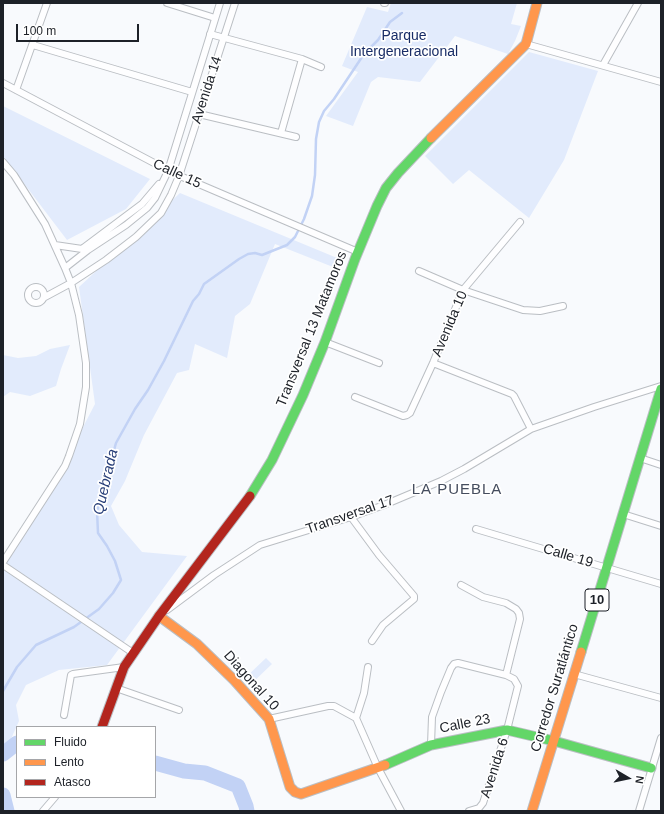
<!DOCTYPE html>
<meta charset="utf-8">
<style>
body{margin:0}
#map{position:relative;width:664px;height:814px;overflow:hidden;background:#f8fafd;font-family:Helvetica,sans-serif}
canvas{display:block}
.frame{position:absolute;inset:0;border:4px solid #1d2128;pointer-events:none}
.legend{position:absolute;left:16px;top:726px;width:140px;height:72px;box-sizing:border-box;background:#fff;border:1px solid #a5a6a9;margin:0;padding:5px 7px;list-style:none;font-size:12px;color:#1d2128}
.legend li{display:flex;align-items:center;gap:8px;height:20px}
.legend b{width:20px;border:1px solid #a5a6a9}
.north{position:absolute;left:608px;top:758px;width:40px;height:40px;-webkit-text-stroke:3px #fff;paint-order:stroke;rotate:99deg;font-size:11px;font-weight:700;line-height:16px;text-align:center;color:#1d2128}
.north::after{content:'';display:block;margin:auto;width:14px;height:18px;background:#1d2128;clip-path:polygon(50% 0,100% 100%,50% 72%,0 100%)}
.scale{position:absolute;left:16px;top:24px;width:123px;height:18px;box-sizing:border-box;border:2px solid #1d2128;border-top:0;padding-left:5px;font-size:12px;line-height:14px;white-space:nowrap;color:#1d2128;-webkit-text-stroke:3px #fff;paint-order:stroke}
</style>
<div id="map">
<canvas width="664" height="814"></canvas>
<div class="frame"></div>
<ul class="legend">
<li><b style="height:5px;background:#63d668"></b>Fluido</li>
<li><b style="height:5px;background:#ff974d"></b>Lento</li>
<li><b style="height:5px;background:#b3261e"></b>Atasco</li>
</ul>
<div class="north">N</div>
<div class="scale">100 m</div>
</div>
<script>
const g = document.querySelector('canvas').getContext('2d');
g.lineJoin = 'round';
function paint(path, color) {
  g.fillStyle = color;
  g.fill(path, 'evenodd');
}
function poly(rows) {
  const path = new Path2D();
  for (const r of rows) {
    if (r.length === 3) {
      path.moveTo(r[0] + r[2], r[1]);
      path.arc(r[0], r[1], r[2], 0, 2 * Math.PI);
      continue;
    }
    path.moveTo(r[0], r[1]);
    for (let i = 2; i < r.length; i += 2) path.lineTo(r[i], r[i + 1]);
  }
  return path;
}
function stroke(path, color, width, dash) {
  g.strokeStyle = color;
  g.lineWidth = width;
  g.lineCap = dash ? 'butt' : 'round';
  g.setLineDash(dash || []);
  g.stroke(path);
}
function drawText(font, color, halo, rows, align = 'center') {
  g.font = font + ' Helvetica,sans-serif';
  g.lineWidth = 3.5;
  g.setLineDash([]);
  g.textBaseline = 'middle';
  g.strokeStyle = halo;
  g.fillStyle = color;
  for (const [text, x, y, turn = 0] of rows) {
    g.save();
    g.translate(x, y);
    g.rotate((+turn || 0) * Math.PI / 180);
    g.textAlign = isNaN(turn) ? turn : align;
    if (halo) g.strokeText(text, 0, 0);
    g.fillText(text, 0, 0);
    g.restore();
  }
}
paint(poly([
 [391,3,517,3,511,24,521,26,515,41,508,54,455,36,420,82,378,77,371,82,353,126,326,116,358,72,342,66,367,7,388,12],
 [529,52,598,71,564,160,529,218,469,170,453,184,425,156],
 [3,106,150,179,126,209,67,240,3,156],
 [180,193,342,260,338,269,275,244,250,304,235,316,227,358,195,344,189,370,177,373,144,435,125,481,111,506,119,525,142,552,187,556,107,665,59,670,26,685,16,705,19,721,10,741,3,748,3,565,55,481,95,404,79,287],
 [70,345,61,369,56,386,30,396,10,392,3,397,3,355,18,358,36,356,50,349],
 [266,658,272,664,250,685,244,679]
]), '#e2ebfc');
stroke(poly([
 [3,691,17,667,36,645,74,627,99,609,113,593,121,580,115,561,107,546,98,533,97,511,116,443,135,409,148,390,164,361,193,301,199,294,204,284,239,259,248,254,255,253,262,255,287,245,295,237,304,219,312,196,315,175,316,139,319,122,324,111,334,99,364,54,378,40,390,22,402,13],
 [3,749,4,752]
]), '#c2d2f5', 2.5);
stroke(poly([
 [3,754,17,743],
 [155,763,184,771,205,773,238,786,246,806,247,811],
 [3,795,7,811]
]), '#c2d2f5', 15);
const street = poly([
 [167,3,215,18],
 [384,3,385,3],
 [210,34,302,59,321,67],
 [526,44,661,82],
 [33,45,192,92],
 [603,65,638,3],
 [3,83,173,173,358,252],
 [16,90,47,3],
 [199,114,296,137],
 [281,133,302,59],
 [3,162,14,175,45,224,65,268,71,283,79,315,86,363,86,387,80,424,69,456,65,466,3,562],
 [55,245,82,249,142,204,159,184],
 [65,268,88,250,126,225,147,208,155,198,168,171,220,3],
 [419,271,463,290,523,310,540,311,563,306],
 [36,295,8],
 [45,297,71,283,106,260,136,237,161,213,171,195,179,176,235,3],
 [325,342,379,363],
 [433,363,512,394,514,396,531,429],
 [355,397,403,416,407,415,410,413,433,363,463,290,520,222],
 [640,458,661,465],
 [623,514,661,526],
 [351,517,379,555,414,596,414,599,383,625,372,641],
 [476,529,661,584],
 [3,565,133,653],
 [461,585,483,597,506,603,516,609,519,613,520,619,506,675,514,679,518,686,507,730,483,803,479,808,469,811],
 [167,610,214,575,260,545,351,517,384,505,441,481,464,469,531,429,594,407,661,386],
 [368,667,364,693,356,718,378,768,401,811],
 [574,674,661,698],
 [116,688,179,710],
 [64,715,71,675,73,674,124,667],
 [269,719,328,706,334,706,356,718],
 [431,745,432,717,441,692,451,668,454,664,458,663,506,675],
 [43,811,55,797],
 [639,811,661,738]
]);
const fast = poly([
 [250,496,272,460,303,395,325,342,355,259,377,206,386,188,398,173,431,138],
 [581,652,661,389],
 [385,765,431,745,507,730,554,741,651,768]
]);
const slow = poly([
 [431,138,526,44,537,3],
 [159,616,197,644,234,680,269,719,290,787,295,792,301,794,385,765],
 [532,811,581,652]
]);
const jam = poly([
 [102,727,124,667,159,616,250,496]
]);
stroke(street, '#babec3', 8);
stroke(fast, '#babec3', 11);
stroke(slow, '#babec3', 11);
stroke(jam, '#babec3', 11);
stroke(street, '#fefeff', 6);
stroke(fast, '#63d668', 9);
stroke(slow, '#ff974d', 9);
stroke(jam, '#b3261e', 9);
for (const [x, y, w] of [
 [597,600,24]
]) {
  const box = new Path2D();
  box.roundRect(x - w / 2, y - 11, w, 22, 3);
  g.fillStyle = '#fff';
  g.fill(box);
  stroke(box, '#1d2128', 1);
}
drawText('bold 13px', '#1d2128', null, [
 ["10",597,600]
]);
drawText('14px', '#192d66', '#fff', [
 ["Parque",404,36],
 ["Intergeneracional",404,52]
]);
drawText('14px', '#1d2128', '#fff', [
 ["Avenida 14",207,90,-72],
 ["Calle 15",177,174,25],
 ["Avenida 10",450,324,-67],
 ["Transversal 13 Matamoros",312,329,-68],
 ["Transversal 17",350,515,-19],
 ["Calle 19",568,556,17],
 ["Diagonal 10",251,681,48],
 ["Corredor Suratlántico",555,688,-73],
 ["Calle 23",465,724,-11],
 ["Avenida 6",495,768,-72]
]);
drawText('italic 15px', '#283f79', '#fff', [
 ["Quebrada",106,482,-77]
]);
g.letterSpacing = '1px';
drawText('15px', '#454d5e', '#fff', [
 ["LA PUEBLA",457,490]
]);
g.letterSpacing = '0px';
</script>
